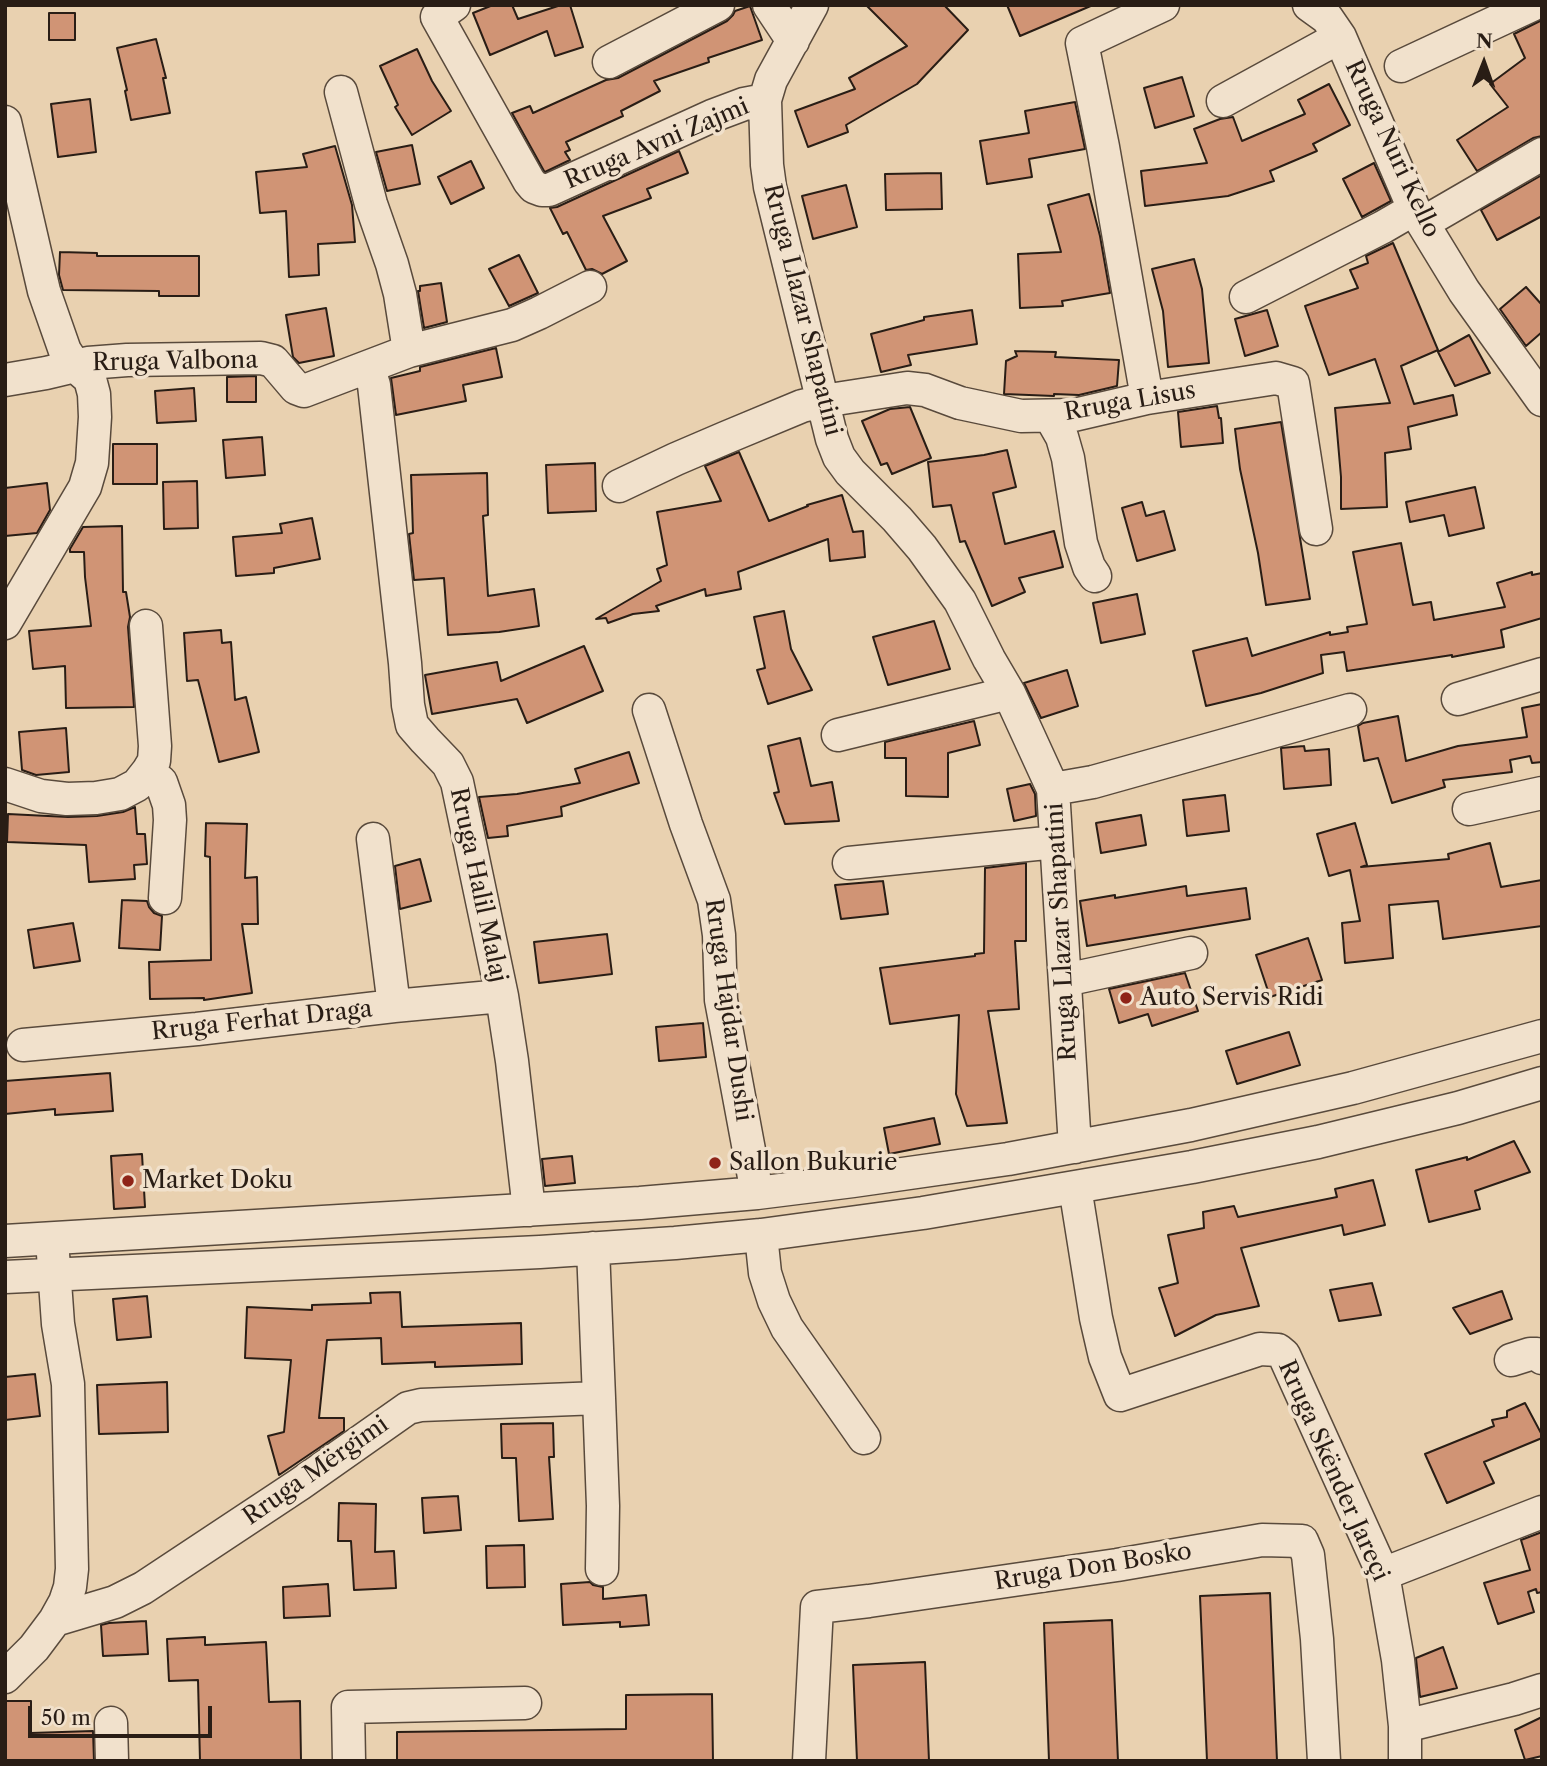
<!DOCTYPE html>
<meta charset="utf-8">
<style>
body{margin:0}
#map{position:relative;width:1547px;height:1766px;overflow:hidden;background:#e9d1b0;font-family:"Libre Caslon Text",serif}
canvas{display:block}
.frame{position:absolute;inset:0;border:7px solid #291d15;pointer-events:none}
.north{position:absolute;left:1449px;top:28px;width:70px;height:70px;-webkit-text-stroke:5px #f1e1cc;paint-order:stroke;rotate:1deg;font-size:19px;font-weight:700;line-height:28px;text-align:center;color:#291d15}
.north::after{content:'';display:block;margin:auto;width:24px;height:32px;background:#291d15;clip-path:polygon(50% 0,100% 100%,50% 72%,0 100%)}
.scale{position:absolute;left:28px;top:1706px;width:184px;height:32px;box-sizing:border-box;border:4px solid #291d15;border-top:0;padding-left:9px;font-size:21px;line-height:24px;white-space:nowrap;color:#291d15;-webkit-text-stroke:5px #f1e1cc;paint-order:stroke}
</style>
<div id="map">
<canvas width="1547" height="1766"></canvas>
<div class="frame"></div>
<div class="north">N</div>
<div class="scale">50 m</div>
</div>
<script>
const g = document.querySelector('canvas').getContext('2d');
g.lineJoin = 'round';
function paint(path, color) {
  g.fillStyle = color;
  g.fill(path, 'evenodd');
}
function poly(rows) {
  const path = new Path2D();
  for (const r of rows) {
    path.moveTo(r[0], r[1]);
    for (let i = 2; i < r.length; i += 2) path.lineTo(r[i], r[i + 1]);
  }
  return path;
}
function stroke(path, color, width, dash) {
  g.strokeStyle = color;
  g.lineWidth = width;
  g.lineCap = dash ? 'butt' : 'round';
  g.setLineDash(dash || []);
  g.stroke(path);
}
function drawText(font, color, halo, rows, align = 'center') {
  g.font = font + ' "Libre Caslon Text",serif';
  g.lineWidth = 7;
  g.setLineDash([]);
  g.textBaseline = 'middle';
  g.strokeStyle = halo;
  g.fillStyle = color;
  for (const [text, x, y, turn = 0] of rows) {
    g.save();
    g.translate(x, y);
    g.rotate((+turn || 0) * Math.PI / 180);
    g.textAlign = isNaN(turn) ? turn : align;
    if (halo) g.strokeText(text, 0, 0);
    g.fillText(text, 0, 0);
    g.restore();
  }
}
const building = poly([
 [493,5,512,5,518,19,561,5,570,5,583,47,555,56,547,31,490,55,473,13,493,5],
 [866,5,944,5,968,30,917,84,846,125,848,132,808,147,795,111,855,89,849,78,907,46,866,5],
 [1007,5,1093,5,1020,36,1007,5],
 [750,6,762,40,708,58,709,62,654,81,660,91,621,111,623,116,566,142,570,150,565,152,570,160,545,172,544,171,512,113,530,106,533,113,606,80,618,78,727,21,733,15,735,11,750,6],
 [49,13,75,13,75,40,49,40,49,13],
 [1542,20,1542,136,1533,138,1477,171,1457,140,1508,107,1490,84,1525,58,1514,34,1542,20],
 [156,39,166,78,163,78,170,113,131,120,125,91,127,90,117,48,156,39],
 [417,49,432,81,451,111,412,135,395,107,398,105,380,66,417,49],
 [1182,77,1194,116,1155,128,1144,88,1182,77],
 [1329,84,1350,125,1313,144,1317,151,1270,171,1274,181,1228,196,1145,206,1141,171,1207,163,1194,129,1220,119,1233,117,1242,141,1305,114,1298,100,1329,84],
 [90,99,96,152,58,157,51,104,90,99],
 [1075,102,1085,149,1029,159,1032,177,987,184,980,141,1029,133,1025,111,1075,102],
 [412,145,420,184,387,191,376,152,412,145],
 [335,146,352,205,355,242,318,244,319,275,289,277,286,211,260,213,256,172,307,167,303,154,335,146],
 [679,151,688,173,647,189,651,198,603,216,627,261,602,274,592,269,586,270,567,232,563,234,550,208,557,207,679,151],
 [471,161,484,188,451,204,438,177,471,161],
 [1374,163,1391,201,1362,217,1343,179,1374,163],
 [941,173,942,209,886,210,885,174,941,173],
 [1542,175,1542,216,1497,240,1481,210,1542,175],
 [846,185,857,227,813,239,802,196,846,185],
 [1089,194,1100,236,1110,293,1062,301,1063,306,1020,308,1018,254,1061,252,1048,205,1089,194],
 [1393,243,1438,350,1401,366,1414,404,1453,395,1457,415,1408,427,1411,449,1385,453,1387,507,1341,509,1341,477,1335,408,1390,403,1375,359,1329,375,1305,306,1358,288,1350,270,1368,263,1366,256,1393,243],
 [60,252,97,253,97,256,199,256,199,296,159,296,159,291,63,290,59,275,60,252],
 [519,255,538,293,509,306,489,269,519,255],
 [1194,259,1202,289,1209,363,1168,367,1163,311,1152,269,1194,259],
 [441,283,447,322,424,328,418,291,420,291,420,286,441,283],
 [1526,287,1542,305,1542,332,1526,346,1500,309,1526,287],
 [326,308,334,356,299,363,293,357,286,315,326,308],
 [972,310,977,344,908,355,911,365,881,372,871,334,924,320,924,317,972,310],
 [1267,310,1278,346,1245,356,1235,319,1267,310],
 [1469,335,1490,373,1455,386,1438,352,1469,335],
 [496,348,502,377,463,385,466,401,396,415,391,378,420,371,420,367,496,348],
 [1015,351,1056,352,1055,357,1119,360,1117,386,1079,395,1054,394,1054,396,1004,394,1006,361,1017,356,1015,351],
 [256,376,256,402,227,402,227,377,256,376],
 [194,388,196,421,157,423,155,391,194,388],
 [1217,406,1219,418,1221,418,1223,443,1181,447,1178,412,1217,406],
 [910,407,931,458,892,474,887,463,881,465,862,421,890,409,910,407],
 [1281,422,1310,599,1266,605,1258,553,1240,469,1235,429,1281,422],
 [262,437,265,475,226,478,223,440,262,437],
 [113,444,157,444,157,484,113,484,113,444],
 [1007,450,1016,487,993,493,1005,544,1054,531,1063,567,1019,578,1025,592,992,606,965,541,960,542,951,505,933,507,928,462,984,455,1007,450],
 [739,452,769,521,808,506,807,505,842,495,853,532,863,531,865,557,830,561,828,539,738,572,741,589,706,596,705,589,656,606,659,611,633,614,608,623,606,618,596,619,661,581,657,569,667,565,657,512,721,501,705,466,739,452],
 [595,463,596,511,548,513,546,465,595,463],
 [487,473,488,515,483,516,488,596,534,589,539,626,499,632,448,635,444,578,414,580,409,534,413,533,411,475,487,473],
 [197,481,198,528,164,529,163,482,197,481],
 [47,483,50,510,37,533,5,536,5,488,47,483],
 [1475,487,1484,528,1449,536,1444,515,1410,522,1406,502,1475,487],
 [1142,502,1146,516,1164,511,1175,550,1137,561,1122,508,1142,502],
 [312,518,320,559,274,568,274,573,236,576,233,537,282,533,280,524,312,518],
 [122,526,123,592,126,592,130,617,128,627,134,707,66,708,65,666,33,669,29,631,91,626,85,577,84,552,70,552,70,549,83,527,122,526],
 [1401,543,1413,605,1431,602,1434,620,1505,607,1497,583,1532,572,1532,575,1542,573,1542,618,1501,630,1504,647,1452,657,1452,655,1347,671,1344,652,1321,655,1323,673,1261,693,1206,706,1193,651,1247,638,1252,656,1330,632,1330,635,1348,632,1347,627,1367,624,1353,552,1401,543],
 [1137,594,1145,634,1101,643,1093,603,1137,594],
 [784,611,791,649,812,690,768,704,757,670,765,668,754,617,784,611],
 [934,621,950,669,888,685,873,637,934,621],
 [221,630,222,643,231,642,235,700,246,697,259,752,219,762,198,680,187,681,184,633,221,630],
 [584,646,603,691,527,723,517,699,432,714,425,675,497,662,501,681,584,646],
 [1067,670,1078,706,1041,718,1024,683,1067,670],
 [1542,704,1542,762,1532,763,1530,756,1510,760,1512,772,1443,780,1445,787,1392,803,1378,758,1364,761,1358,726,1363,723,1398,716,1406,761,1458,746,1527,737,1522,708,1542,704],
 [974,721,980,745,948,753,948,797,906,796,906,758,885,758,885,742,974,721],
 [66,728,69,772,36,775,22,770,19,732,66,728],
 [800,738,811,786,832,782,839,821,785,824,774,793,779,792,768,746,800,738],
 [1304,746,1305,751,1329,749,1331,785,1284,789,1281,748,1304,746],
 [629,752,639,783,561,807,562,816,507,826,508,836,488,838,479,797,517,794,580,783,575,769,629,752],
 [1030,784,1035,794,1036,816,1014,821,1007,789,1030,784],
 [1225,795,1229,831,1187,836,1183,800,1225,795],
 [135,807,137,834,145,834,147,864,134,865,135,879,89,882,86,845,7,842,8,814,68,817,97,816,123,812,135,807],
 [1141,815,1146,845,1101,853,1096,823,1141,815],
 [206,823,247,824,245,878,257,877,258,924,242,924,252,993,204,1000,204,998,150,999,149,962,211,960,210,857,205,856,206,823],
 [1355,823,1367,865,1361,867,1449,859,1448,854,1490,843,1501,887,1542,880,1542,926,1443,939,1438,901,1389,905,1393,958,1345,963,1342,923,1360,921,1350,870,1329,876,1317,834,1355,823],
 [420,859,431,901,400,909,395,866,420,859],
 [1026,863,1026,941,1015,941,1019,1009,988,1011,1007,1123,967,1126,956,1094,959,1015,890,1024,880,968,975,956,975,954,984,953,985,868,1026,863],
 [883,881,888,914,841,919,835,885,883,881],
 [1186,886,1187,896,1246,888,1250,919,1087,946,1080,901,1115,895,1115,898,1186,886],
 [122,900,147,901,149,907,154,913,162,916,160,950,119,948,122,900],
 [73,923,80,961,34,968,28,930,73,923],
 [607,934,612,974,539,983,534,942,607,934],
 [1308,938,1322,980,1270,997,1256,955,1308,938],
 [1185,973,1198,1011,1152,1026,1148,1014,1119,1023,1109,989,1185,973],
 [703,1023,706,1057,659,1061,656,1027,703,1023],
 [1289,1032,1300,1065,1237,1084,1226,1051,1289,1032],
 [110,1073,113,1111,55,1115,55,1109,5,1114,5,1081,110,1073],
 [934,1118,940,1144,889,1154,884,1128,934,1118],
 [1514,1141,1530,1172,1475,1191,1480,1209,1429,1222,1416,1170,1467,1157,1467,1160,1514,1141],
 [142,1154,145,1207,114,1209,111,1156,142,1154],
 [572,1156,575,1183,545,1186,542,1159,572,1156],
 [1373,1180,1385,1225,1344,1235,1342,1225,1241,1248,1259,1306,1216,1315,1175,1336,1159,1288,1178,1283,1168,1235,1204,1228,1203,1212,1234,1206,1238,1217,1337,1197,1335,1189,1373,1180],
 [1372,1283,1381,1315,1339,1321,1330,1290,1372,1283],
 [1502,1291,1512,1319,1470,1334,1453,1308,1502,1291],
 [400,1292,402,1327,521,1323,522,1364,435,1367,435,1362,382,1364,381,1338,327,1340,319,1418,344,1418,344,1431,279,1475,268,1436,284,1432,291,1360,245,1358,247,1307,312,1310,312,1305,371,1303,370,1293,400,1292],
 [147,1296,151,1337,117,1340,113,1299,147,1296],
 [35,1374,40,1416,5,1420,5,1377,35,1374],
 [167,1382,168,1432,99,1434,97,1385,167,1382],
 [1525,1403,1542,1435,1542,1438,1484,1462,1494,1483,1447,1503,1425,1454,1494,1426,1492,1420,1507,1417,1507,1411,1525,1403],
 [553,1423,554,1457,549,1457,553,1519,519,1521,516,1458,502,1458,501,1424,553,1423],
 [458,1496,461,1530,424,1533,422,1498,458,1496],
 [339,1503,376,1504,375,1552,394,1551,396,1588,354,1590,351,1541,338,1541,339,1503],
 [1542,1532,1542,1592,1537,1593,1536,1589,1528,1592,1534,1612,1498,1624,1484,1583,1530,1570,1521,1540,1542,1532],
 [524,1545,525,1587,487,1588,486,1546,524,1545],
 [590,1582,593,1585,603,1587,603,1599,646,1595,649,1625,620,1627,620,1622,563,1625,561,1584,590,1582],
 [328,1584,330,1616,284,1618,283,1587,328,1584],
 [1270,1593,1277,1761,1207,1761,1200,1596,1270,1593],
 [1112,1620,1118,1761,1049,1761,1044,1623,1112,1620],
 [146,1621,148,1654,103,1656,101,1625,109,1623,146,1621],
 [205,1637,205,1645,266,1642,269,1702,300,1701,301,1761,200,1761,198,1680,169,1681,167,1639,205,1637],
 [1443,1647,1457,1688,1420,1697,1416,1658,1443,1647],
 [925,1662,929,1761,857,1761,853,1665,925,1662],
 [712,1694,713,1761,397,1761,397,1732,626,1729,626,1695,712,1694],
 [5,1701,31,1701,31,1733,93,1731,94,1761,5,1761,5,1701],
 [1542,1717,1542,1756,1525,1760,1515,1730,1542,1717]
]);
paint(building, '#d09475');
stroke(building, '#291d15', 2);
const minor = poly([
 [454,5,437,17,529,181,534,187,542,190,549,190,712,116,744,104,765,100],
 [769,5,793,41],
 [812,5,771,80,765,100,767,165,770,187,832,439,839,457,850,472,897,519,922,548,960,601,989,659,1009,693,1053,789,1075,1147],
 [1309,5,1327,18,1340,37,1414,209,1464,291,1542,400],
 [609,62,718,5],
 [1401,66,1532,5],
 [341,92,371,204,392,264,400,294,409,351],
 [1223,101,1340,37],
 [5,122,44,291,65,351,75,366,90,379,94,394,95,417,92,463,85,487,5,623],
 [1423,223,1542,154],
 [1246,297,1383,227,1414,209],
 [368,367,374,385,405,663,408,705,412,725,425,740,448,764,457,782,502,996,512,1061,529,1210],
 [5,380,46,373,88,363,127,360,261,358,273,361,296,388,304,391,409,351,512,325,539,313,590,287],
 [1147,398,1103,147,1082,43,1163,5],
 [1050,416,1062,437,1068,458,1081,543,1089,567,1095,576],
 [619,486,676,459,725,438,802,406,823,401,907,388,925,390,960,403,1021,416,1074,415,1147,398,1276,378,1293,383,1316,529],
 [1458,699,1542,674],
 [649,710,686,824,714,900,719,935,721,1000,757,1193],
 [838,735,1009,693],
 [148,771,161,782,169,805,170,820,165,898],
 [5,784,41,796,67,799,96,798,120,794,137,785,148,771,154,761,155,746,146,626],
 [1053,789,1093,782,1350,710],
 [1469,809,1542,793],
 [373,839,394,1006],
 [849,863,1056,842],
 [1065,980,1191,953],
 [23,1045,197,1029,394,1006,502,996],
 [1075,1187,1096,1318,1105,1357,1120,1395,1260,1349,1278,1350,1284,1355,1383,1574,1398,1660,1405,1726,1405,1761],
 [761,1235,765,1273,774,1301,787,1328,864,1438],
 [5,1241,640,1203,757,1193,853,1181,1008,1159,1191,1125,1353,1088,1542,1036],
 [5,1277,540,1252,675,1243,761,1235,923,1213,1192,1167,1318,1142,1458,1108,1542,1083],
 [1511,1360,1530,1354,1537,1354,1542,1358],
 [599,1398,603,1506,602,1569],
 [1383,1574,1542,1512],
 [55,1620,115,1602,143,1588,300,1484,408,1408,421,1405,599,1398,593,1248],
 [5,1677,34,1648,55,1620,65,1602,70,1587,72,1569,68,1384,58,1324,53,1254],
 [111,1723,112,1761],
 [1405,1726,1514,1699,1542,1690],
 [349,1761,348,1707,525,1703],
 [809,1761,817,1607,869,1601,1117,1565,1262,1540,1302,1541,1308,1555,1317,1639,1324,1761]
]);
stroke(minor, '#594a3c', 35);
stroke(minor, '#f1e1cc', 32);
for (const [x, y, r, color] of [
 [1126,998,7,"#8f2418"],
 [715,1163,7,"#8f2418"],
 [128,1181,7,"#8f2418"]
]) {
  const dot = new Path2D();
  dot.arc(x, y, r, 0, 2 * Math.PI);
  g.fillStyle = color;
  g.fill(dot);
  stroke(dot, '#f1e1cc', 2.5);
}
drawText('24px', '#291d15', '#f1e1cc', [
 ["Rruga Avni Zajmi",657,144,-23],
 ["Rruga Nuri Kello",1392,149,65],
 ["Rruga Llazar Shapatini",802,310,76],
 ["Rruga Valbona",175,362,-1],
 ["Rruga Lisus",1130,402,-10],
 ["Rruga Halil Malaj",478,885,78],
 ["Rruga Llazar Shapatini",1062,932,-93],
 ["Rruga Hajdar Dushi",728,1010,82],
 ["Rruga Ferhat Draga",262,1021,-6],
 ["Rruga Mërgimi",316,1471,-35],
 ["Rruga Skënder Jareçi",1333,1471,66],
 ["Rruga Don Bosko",1093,1567,-9]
]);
drawText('24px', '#291d15', '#f1e1cc', [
 ["Auto Servis Ridi",1140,998],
 ["Sallon Bukurie",729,1163],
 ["Market Doku",142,1181]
], 'left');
</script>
